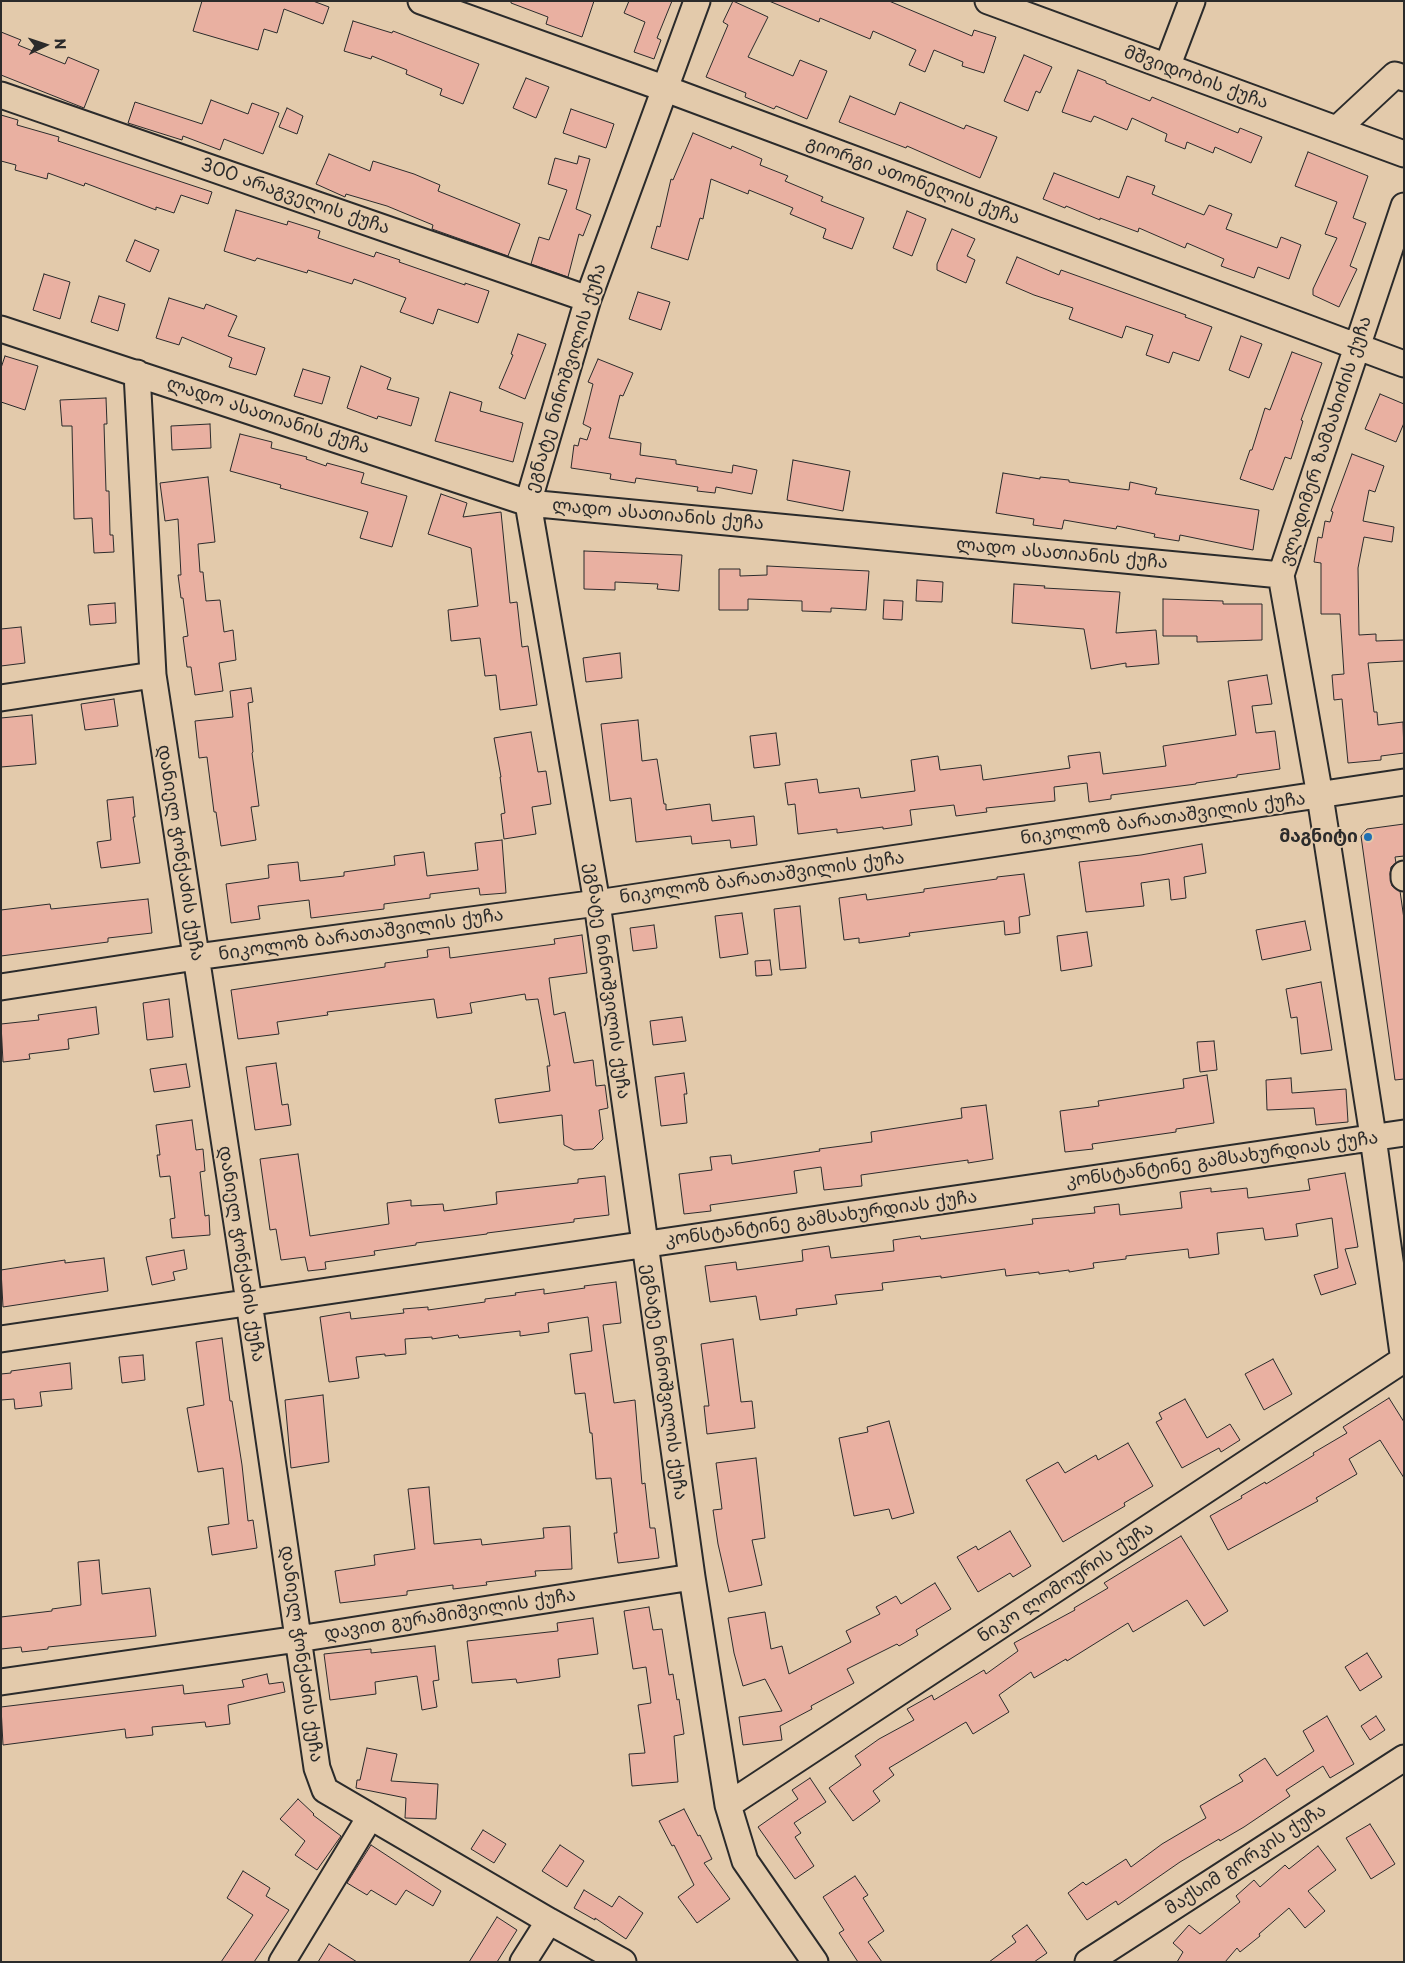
<!DOCTYPE html>
<meta charset="utf-8">
<style>
body{margin:0}
#map{position:relative;width:1405px;height:1963px;overflow:hidden;background:#e3caab;font-family:"Playpen Sans",sans-serif}
canvas{display:block}
.frame{position:absolute;inset:0;border:2px solid #2b2b2b;pointer-events:none}
.north{position:absolute;left:20px;top:20px;width:50px;height:50px;-webkit-text-stroke:4px #e3caab;paint-order:stroke;rotate:86deg;font-size:14px;font-weight:700;line-height:20px;text-align:center;color:#2b2b2b}
.north::after{content:'';display:block;margin:auto;width:18px;height:22px;background:#2b2b2b;clip-path:polygon(50% 0,100% 100%,50% 72%,0 100%)}
</style>
<div id="map">
<canvas width="1405" height="1963"></canvas>
<div class="frame"></div>
<div class="north">N</div>
</div>
<script>
const g = document.querySelector('canvas').getContext('2d');
g.lineJoin = 'round';
function paint(path, color) {
  g.fillStyle = color;
  g.fill(path, 'evenodd');
}
function poly(rows) {
  const path = new Path2D();
  for (const r of rows) {
    path.moveTo(r[0], r[1]);
    for (let i = 2; i < r.length; i += 2) path.lineTo(r[i], r[i + 1]);
  }
  return path;
}
function stroke(path, color, width, dash) {
  g.strokeStyle = color;
  g.lineWidth = width;
  g.lineCap = dash ? 'butt' : 'round';
  g.setLineDash(dash || []);
  g.stroke(path);
}
function drawText(font, color, halo, rows, align = 'center') {
  g.font = font + ' "Playpen Sans","Noto Sans Georgian",sans-serif';
  g.lineWidth = 4;
  g.setLineDash([]);
  g.textBaseline = 'middle';
  g.strokeStyle = halo;
  g.fillStyle = color;
  for (const [text, x, y, turn = 0] of rows) {
    g.save();
    g.translate(x, y);
    g.rotate((+turn || 0) * Math.PI / 180);
    g.textAlign = isNaN(turn) ? turn : align;
    if (halo) g.strokeText(text, 0, 0);
    g.fillText(text, 0, 0);
    g.restore();
  }
}
const building = poly([
 [202,1,313,1,329,7,323,24,284,9,277,33,264,29,258,50,193,31,202,1],
 [511,1,594,1,582,37,546,24,548,17,511,3,511,1],
 [629,1,672,1,657,38,661,40,654,59,634,52,645,22,624,13,629,1],
 [733,1,768,17,748,57,793,76,800,60,827,71,807,119,776,106,774,109,745,97,746,93,706,77,728,25,723,22,733,1],
 [769,1,889,1,972,36,974,30,996,37,984,73,962,66,963,62,934,50,925,72,909,65,916,50,873,31,870,39,820,18,819,22,769,1],
 [353,21,392,33,393,31,479,64,463,104,440,95,442,89,406,74,407,70,372,56,371,59,344,51,353,21],
 [1,32,21,40,18,45,65,64,68,57,99,70,84,108,1,75,1,32],
 [1024,55,1052,67,1040,93,1036,91,1028,111,1004,101,1024,55],
 [1078,70,1106,81,1106,83,1150,101,1152,97,1238,133,1240,128,1262,137,1251,163,1215,147,1213,153,1187,142,1185,149,1165,141,1167,134,1132,118,1127,130,1094,116,1091,122,1062,112,1078,70],
 [526,78,549,87,536,118,513,108,526,78],
 [850,96,895,115,900,102,964,129,966,125,997,137,980,178,907,146,906,148,839,122,850,96],
 [211,100,248,114,252,103,279,113,263,154,224,139,220,150,183,136,182,140,128,123,135,102,202,124,211,100],
 [287,108,303,116,297,134,279,127,287,108],
 [571,109,614,124,606,148,563,133,571,109],
 [1,115,18,120,17,125,59,137,58,141,212,192,208,204,181,195,174,213,156,207,156,210,85,183,84,186,48,173,47,179,15,170,16,165,1,161,1,115],
 [693,133,731,149,732,146,762,159,760,165,788,176,785,181,823,197,821,201,864,218,852,249,823,238,826,229,790,214,793,208,749,190,748,194,711,179,703,219,700,218,688,260,651,248,657,226,660,227,671,179,673,180,693,133],
 [1308,152,1368,176,1353,218,1366,223,1350,266,1357,269,1339,307,1313,295,1313,289,1337,238,1325,234,1337,202,1295,186,1308,152],
 [329,154,370,171,373,161,414,174,440,185,438,191,520,224,508,256,432,229,433,225,387,206,346,194,345,197,316,184,329,154],
 [579,156,590,159,576,209,591,215,583,236,579,234,568,277,531,264,539,237,549,240,567,190,548,184,555,158,577,164,579,156],
 [1054,173,1119,198,1127,176,1155,186,1152,194,1204,215,1209,205,1232,214,1226,229,1277,248,1281,237,1301,245,1289,279,1258,267,1254,278,1221,266,1224,259,1187,243,1185,248,1139,228,1138,232,1100,218,1100,220,1066,206,1065,208,1043,199,1054,173],
 [236,210,287,225,288,221,320,231,318,238,374,257,376,252,400,260,399,262,465,285,465,283,489,291,478,323,438,309,433,324,400,312,406,298,354,279,352,284,308,270,307,273,257,258,255,261,224,251,236,210],
 [907,211,926,219,912,256,893,248,907,211],
 [952,229,975,239,967,256,975,260,966,283,937,270,937,264,952,229],
 [135,240,159,250,150,272,126,261,135,240],
 [1017,257,1059,275,1061,270,1114,289,1186,315,1185,317,1212,327,1199,361,1173,352,1169,363,1146,355,1153,335,1126,326,1122,338,1069,319,1073,308,1034,295,1006,283,1017,257],
 [44,274,70,282,60,319,33,310,44,274],
 [638,292,670,302,661,330,629,319,638,292],
 [99,296,125,304,118,331,91,322,99,296],
 [169,298,204,309,206,304,237,316,228,336,265,348,256,375,229,367,232,358,182,337,179,345,156,338,169,298],
 [518,334,546,344,525,399,499,388,513,355,511,354,518,334],
 [1241,336,1262,344,1249,378,1229,370,1241,336],
 [1292,352,1322,363,1301,420,1303,421,1291,459,1285,457,1273,490,1240,479,1250,450,1252,450,1265,408,1270,410,1292,352],
 [5,356,38,366,25,410,1,402,1,368,5,356],
 [598,359,633,373,623,396,620,395,609,438,641,443,640,455,676,460,676,464,732,473,733,465,757,470,752,494,716,487,715,493,697,491,698,487,636,478,635,483,610,479,611,474,571,468,574,445,578,446,580,438,587,440,591,428,583,424,593,384,588,382,598,359],
 [361,366,391,378,387,389,419,398,411,426,378,416,377,419,347,408,361,366],
 [303,369,330,377,322,404,294,396,303,369],
 [450,392,482,402,480,411,523,423,513,462,435,441,450,392],
 [1380,394,1404,404,1404,423,1396,442,1365,429,1380,394],
 [106,398,107,424,104,424,106,491,109,491,110,535,113,535,114,552,94,553,92,518,74,519,72,426,62,426,60,400,106,398],
 [210,424,211,448,172,450,171,426,210,424],
 [240,434,272,442,271,448,307,457,306,459,326,466,327,463,364,473,361,483,407,496,392,547,360,538,368,512,280,488,281,485,230,471,240,434],
 [1352,454,1384,466,1375,492,1369,490,1363,521,1394,527,1392,542,1364,537,1358,568,1359,635,1376,634,1376,641,1404,640,1404,661,1368,663,1374,712,1377,712,1378,725,1403,722,1404,753,1381,756,1381,760,1348,763,1342,699,1334,700,1332,675,1344,674,1340,614,1321,614,1321,563,1314,562,1318,537,1322,538,1325,521,1330,522,1333,512,1331,511,1352,454],
 [793,460,850,471,843,511,787,500,793,460],
 [1003,473,1040,479,1040,477,1069,480,1069,482,1129,490,1130,482,1157,488,1155,494,1259,510,1253,550,1180,535,1179,541,1154,537,1155,534,1117,526,1116,529,1064,520,1062,529,1033,525,1034,519,996,513,1003,473],
 [208,477,215,542,198,544,200,572,203,572,206,601,220,600,224,632,233,630,236,660,219,663,223,691,195,695,191,667,187,667,183,637,188,636,183,598,181,598,178,575,181,575,178,519,165,521,160,483,208,477],
 [441,494,467,503,463,517,501,512,510,603,517,602,522,647,528,646,537,705,500,710,496,675,485,676,480,638,451,641,448,610,478,606,471,548,428,534,441,494],
 [584,551,682,555,679,591,657,589,658,584,615,582,615,590,584,589,584,551],
 [767,566,869,571,866,610,831,608,831,612,802,611,802,601,748,599,748,610,719,610,719,569,740,569,740,576,767,575,767,566],
 [917,580,943,582,942,602,916,601,917,580],
 [1014,584,1045,586,1044,588,1120,592,1116,633,1156,630,1159,664,1126,667,1126,663,1091,669,1084,629,1012,623,1014,584],
 [1163,599,1223,601,1223,604,1262,604,1262,640,1197,642,1197,636,1163,636,1163,599],
 [884,600,903,601,902,620,883,619,884,600],
 [115,603,116,623,90,625,88,605,115,603],
 [21,627,25,663,1,666,1,629,21,627],
 [620,653,622,678,586,682,583,658,620,653],
 [1267,675,1272,704,1252,706,1256,733,1275,731,1280,769,1237,775,1237,777,1196,783,1196,784,1111,795,1111,799,1089,802,1087,783,1054,787,1055,801,986,808,987,812,956,816,954,805,910,810,912,825,883,829,883,827,837,833,837,829,798,834,795,804,788,805,785,783,817,779,819,793,859,788,861,798,915,791,911,760,938,756,940,770,981,765,983,780,1070,768,1068,756,1100,752,1103,774,1166,766,1163,746,1236,735,1228,681,1267,675],
 [251,688,253,702,248,703,253,752,252,753,259,806,251,807,256,840,221,846,216,812,214,812,207,757,199,758,195,721,233,717,230,691,251,688],
 [114,699,118,726,85,730,81,704,114,699],
 [32,715,36,764,1,767,1,718,32,715],
 [638,720,642,761,657,759,664,804,666,804,666,810,710,804,712,821,754,816,757,845,731,848,730,840,692,844,691,836,636,842,631,798,610,801,601,724,638,720],
 [531,732,538,772,546,771,551,804,532,807,536,834,504,839,501,814,505,813,500,777,501,777,494,738,531,732],
 [776,733,780,765,754,768,750,736,776,733],
 [133,797,135,817,133,817,140,863,101,868,97,842,111,840,107,800,133,797],
 [1404,824,1404,856,1395,857,1396,863,1391,867,1390,874,1392,886,1400,891,1404,919,1404,1079,1395,1080,1361,836,1367,829,1404,824],
 [502,840,506,893,480,895,479,888,430,894,430,898,384,904,384,909,311,918,309,900,258,906,260,919,231,923,226,884,269,878,268,865,298,862,300,881,344,876,344,872,395,865,394,856,424,852,427,876,478,870,475,843,502,840],
 [1202,844,1206,873,1184,877,1186,898,1171,900,1169,879,1141,883,1144,906,1086,912,1079,862,1141,855,1202,844],
 [1024,874,1030,915,1019,917,1020,933,1005,935,1004,921,909,933,910,936,859,943,859,938,844,940,839,898,866,894,867,900,924,892,924,889,997,879,997,877,1024,874],
 [148,899,152,933,108,938,108,942,1,956,1,910,50,904,51,909,148,899],
 [800,906,806,968,780,970,774,909,800,906],
 [742,913,748,954,720,958,715,916,742,913],
 [1305,921,1311,950,1262,960,1256,930,1305,921],
 [654,925,657,948,633,951,630,928,654,925],
 [1087,932,1092,966,1061,971,1057,936,1087,932],
 [582,935,587,973,549,978,554,1015,565,1012,574,1063,593,1060,596,1086,605,1085,608,1108,599,1110,603,1139,593,1149,574,1150,564,1145,562,1115,499,1123,495,1099,550,1091,547,1066,550,1066,538,999,526,1000,525,994,470,1003,472,1013,437,1018,434,999,327,1012,328,1015,277,1022,279,1034,238,1039,231,990,385,967,385,963,428,957,427,950,449,947,450,958,555,944,554,939,582,935],
 [770,960,772,975,756,976,755,961,770,960],
 [1321,982,1332,1050,1301,1054,1297,1017,1291,1018,1286,989,1321,982],
 [169,999,173,1037,147,1040,143,1003,169,999],
 [96,1007,99,1034,68,1039,69,1049,29,1054,30,1059,3,1062,1,1024,39,1020,38,1015,96,1007],
 [682,1017,686,1041,653,1045,650,1021,682,1017],
 [1214,1041,1217,1070,1200,1072,1197,1042,1214,1041],
 [276,1063,282,1105,288,1104,291,1125,255,1130,246,1067,276,1063],
 [186,1064,190,1087,154,1092,150,1069,186,1064],
 [684,1073,687,1094,684,1094,687,1123,661,1126,655,1077,684,1073],
 [1207,1075,1214,1123,1176,1129,1176,1132,1092,1144,1093,1149,1065,1152,1060,1111,1099,1106,1098,1101,1184,1088,1183,1079,1207,1075],
 [1291,1078,1292,1093,1346,1089,1348,1122,1316,1125,1314,1108,1267,1110,1266,1080,1291,1078],
 [986,1105,993,1159,968,1163,968,1160,861,1175,862,1186,824,1190,821,1167,794,1171,797,1193,710,1205,711,1211,684,1214,679,1174,712,1170,710,1157,731,1155,732,1164,820,1151,819,1149,872,1142,871,1132,962,1118,961,1108,986,1105],
 [192,1120,196,1150,203,1149,205,1171,200,1172,205,1216,209,1215,210,1235,172,1238,170,1219,175,1218,170,1176,160,1177,157,1155,160,1155,156,1125,192,1120],
 [298,1154,310,1236,389,1224,387,1203,411,1200,411,1206,443,1204,444,1211,497,1204,496,1192,578,1183,578,1179,605,1176,609,1215,574,1219,574,1222,487,1233,487,1234,416,1243,416,1245,374,1251,375,1255,325,1262,326,1269,308,1271,305,1257,281,1260,276,1229,270,1230,260,1159,298,1154],
 [1345,1173,1358,1247,1345,1249,1356,1284,1321,1295,1314,1275,1338,1268,1332,1218,1296,1224,1298,1236,1265,1240,1263,1228,1217,1233,1219,1254,1189,1258,1188,1249,1126,1256,1126,1259,1093,1263,1094,1268,1069,1272,1069,1270,1039,1274,1039,1272,1006,1276,1005,1269,941,1278,941,1276,882,1283,883,1290,835,1295,837,1304,796,1309,797,1315,760,1320,756,1296,710,1302,705,1266,736,1262,737,1270,803,1261,802,1250,829,1246,831,1258,894,1251,893,1240,920,1236,921,1239,1033,1224,1032,1219,1095,1213,1094,1207,1119,1204,1120,1215,1182,1208,1180,1192,1211,1188,1211,1192,1247,1188,1248,1198,1310,1190,1308,1179,1345,1173],
 [184,1250,187,1269,173,1272,175,1280,152,1285,146,1257,184,1250],
 [104,1258,108,1291,3,1307,1,1270,65,1260,65,1263,104,1258],
 [616,1282,621,1323,603,1325,614,1403,635,1400,642,1484,645,1483,650,1528,655,1528,659,1558,618,1563,614,1533,617,1533,611,1478,596,1479,592,1433,590,1433,585,1393,575,1394,570,1354,592,1351,588,1317,548,1323,549,1332,520,1336,520,1331,459,1338,458,1335,432,1339,432,1337,405,1339,406,1354,385,1356,385,1354,356,1357,359,1378,329,1382,320,1317,350,1312,351,1319,404,1313,403,1309,428,1307,428,1310,485,1302,485,1299,516,1295,515,1293,544,1289,544,1294,585,1288,584,1286,616,1282],
 [222,1338,230,1401,232,1401,242,1465,248,1521,253,1520,257,1548,212,1555,208,1527,229,1524,223,1468,198,1472,187,1408,204,1405,196,1342,222,1338],
 [733,1339,741,1402,752,1401,755,1428,707,1434,704,1406,709,1406,701,1344,733,1339],
 [143,1355,145,1380,122,1383,119,1357,143,1355],
 [1273,1359,1292,1394,1264,1410,1245,1374,1273,1359],
 [70,1363,72,1389,40,1392,42,1406,15,1409,14,1399,1,1400,1,1374,11,1373,11,1371,70,1363],
 [323,1395,329,1462,291,1468,285,1400,323,1395],
 [1389,1398,1404,1422,1404,1478,1380,1440,1349,1459,1357,1474,1316,1498,1318,1501,1228,1550,1210,1516,1242,1498,1241,1496,1265,1482,1266,1484,1314,1455,1313,1453,1347,1433,1343,1427,1389,1398],
 [1185,1399,1207,1438,1230,1424,1240,1440,1221,1452,1219,1448,1182,1468,1156,1422,1162,1419,1159,1413,1185,1399],
 [889,1421,914,1513,892,1519,889,1509,854,1516,839,1438,868,1432,867,1427,889,1421],
 [1128,1443,1153,1486,1124,1503,1125,1506,1063,1542,1026,1480,1058,1462,1065,1473,1096,1455,1098,1460,1128,1443],
 [756,1458,765,1538,752,1540,762,1585,729,1592,718,1544,713,1510,722,1509,716,1463,756,1458],
 [429,1487,434,1544,481,1539,482,1545,544,1538,543,1528,570,1526,572,1569,535,1571,536,1576,486,1582,487,1585,453,1589,453,1585,407,1591,407,1595,340,1603,335,1571,375,1565,374,1555,415,1549,408,1489,429,1487],
 [1010,1531,1031,1566,1013,1577,1010,1573,978,1592,957,1557,976,1546,978,1550,1010,1531],
 [1181,1536,1228,1611,1204,1626,1187,1600,1133,1632,1128,1623,1067,1661,1066,1659,1034,1678,1031,1672,999,1695,1009,1712,973,1734,966,1722,889,1768,894,1775,873,1791,880,1801,853,1821,829,1788,861,1765,855,1756,879,1739,914,1720,907,1709,932,1695,934,1700,984,1670,986,1674,1018,1651,1014,1643,1075,1610,1074,1608,1108,1588,1104,1583,1181,1536],
 [99,1560,102,1594,150,1588,156,1636,48,1647,48,1649,22,1652,21,1647,1,1649,1,1617,52,1611,52,1609,81,1605,78,1562,99,1560],
 [935,1583,951,1609,916,1630,918,1635,899,1646,897,1644,847,1669,854,1683,811,1706,812,1709,780,1726,782,1740,743,1745,739,1717,782,1711,765,1679,743,1686,734,1653,728,1618,765,1612,771,1649,782,1646,789,1674,851,1642,846,1631,880,1614,876,1607,896,1596,901,1604,935,1583],
 [649,1607,653,1630,662,1629,669,1675,673,1674,677,1700,679,1699,684,1734,674,1736,678,1782,632,1786,629,1754,645,1753,638,1705,651,1703,646,1667,633,1669,624,1611,649,1607],
 [593,1618,598,1654,558,1659,560,1677,517,1683,516,1679,472,1683,467,1641,558,1631,557,1623,593,1618],
 [435,1646,439,1680,433,1681,437,1707,422,1710,417,1676,375,1682,376,1694,330,1700,324,1654,371,1649,371,1653,435,1646],
 [1367,1653,1382,1677,1360,1691,1345,1667,1367,1653],
 [267,1674,269,1684,283,1682,285,1692,228,1705,230,1724,206,1727,205,1722,152,1727,153,1735,126,1738,125,1729,3,1745,1,1707,183,1685,184,1694,244,1687,242,1680,267,1674],
 [1327,1716,1354,1764,1330,1778,1323,1766,1286,1790,1290,1796,1244,1827,1220,1841,1219,1839,1180,1862,1118,1905,1116,1901,1087,1920,1068,1893,1083,1882,1086,1885,1126,1859,1131,1867,1162,1844,1206,1818,1200,1806,1243,1781,1239,1775,1265,1758,1277,1776,1314,1751,1303,1731,1327,1716],
 [1376,1716,1385,1730,1370,1740,1361,1726,1376,1716],
 [367,1748,397,1754,391,1781,438,1784,436,1819,405,1818,406,1798,356,1788,357,1780,360,1780,367,1748],
 [810,1778,826,1802,794,1823,801,1833,795,1837,814,1866,795,1879,758,1827,798,1799,792,1790,810,1778],
 [298,1799,314,1814,313,1815,341,1836,317,1870,295,1855,305,1841,280,1819,298,1799],
 [684,1809,698,1836,700,1835,712,1859,704,1863,730,1899,697,1923,678,1897,694,1885,674,1845,672,1846,659,1821,684,1809],
 [1370,1824,1395,1864,1371,1879,1346,1838,1370,1824],
 [483,1830,506,1844,494,1863,471,1849,483,1830],
 [371,1845,441,1891,433,1906,406,1890,396,1905,371,1890,367,1895,347,1883,371,1845],
 [560,1845,584,1861,567,1887,542,1871,560,1845],
 [1318,1846,1336,1870,1308,1891,1325,1911,1305,1928,1289,1908,1259,1934,1260,1936,1240,1952,1237,1948,1225,1962,1177,1962,1183,1952,1173,1943,1189,1925,1200,1934,1240,1902,1236,1896,1254,1880,1260,1887,1285,1865,1289,1869,1318,1846],
 [243,1871,270,1888,266,1896,289,1910,254,1962,221,1962,253,1915,227,1898,243,1871],
 [855,1876,868,1895,863,1898,884,1931,868,1942,882,1962,858,1962,839,1933,844,1930,823,1897,855,1876],
 [584,1890,612,1907,619,1896,643,1913,626,1939,595,1918,595,1920,574,1908,584,1890],
 [497,1917,517,1930,497,1962,469,1962,497,1917],
 [1027,1925,1047,1953,1034,1962,989,1962,1016,1942,1012,1936,1027,1925],
 [329,1944,357,1962,318,1962,329,1944]
]);
paint(building, '#e9b0a1');
stroke(building, '#2b2b2b', 1);
const minor = poly([
 [421,1,666,89,1404,364],
 [697,1,588,299,528,503,597,903,692,1577,728,1805,745,1861,815,1962],
 [988,1,1404,154],
 [1167,67,1192,1],
 [1,95,588,299],
 [1337,129,1395,75,1404,78],
 [1404,206,1281,575,1320,796,1371,1123,1404,1361],
 [1,329,528,503,1281,575],
 [137,373,153,675,249,1302,317,1768,325,1790,549,1921,623,1962],
 [1,698,153,675],
 [1404,874,1404,878],
 [1,987,196,957,597,903,1404,782],
 [1,1339,1404,1133],
 [1,1682,298,1639,692,1577],
 [728,1805,1403,1360],
 [282,1962,370,1817],
 [523,1962,549,1921],
 [1088,1962,1404,1758]
]);
stroke(minor, '#2b2b2b', 29);
stroke(minor, '#e3caab', 25);
for (const [x, y, r, color] of [
 [1368,837,5,"#1f6fb2"]
]) {
  const dot = new Path2D();
  dot.arc(x, y, r, 0, 2 * Math.PI);
  g.fillStyle = color;
  g.fill(dot);
  stroke(dot, '#e3caab', 2);
}
drawText('18px', '#2b2b2b', '#e3caab', [
 ["მშვიდობის ქუჩა",1196,78,20],
 ["გიორგი ათონელის ქუჩა",913,181,20],
 ["300 არაგველის ქუჩა",295,197,19],
 ["ეგნატე ნინოშვილის ქუჩა",566,378,-73],
 ["ლადო ასათიანის ქუჩა",268,416,18],
 ["ვლადიმერ ზამბახიძის ქუჩა",1326,441,-72],
 ["ლადო ასათიანის ქუჩა",658,515,5],
 ["ლადო ასათიანის ქუჩა",1062,554,5],
 ["ნიკოლოზ ბარათაშვილის ქუჩა",1163,819,-8],
 ["დანიელ ჭონქაძის ქუჩა",180,853,81],
 ["ნიკოლოზ ბარათაშვილის ქუჩა",762,878,-8],
 ["ნიკოლოზ ბარათაშვილის ქუჩა",361,935,-8],
 ["ეგნატე ნინოშვილის ქუჩა",607,981,82],
 ["კონსტანტინე გამსახურდიას ქუჩა",1222,1160,-8],
 ["კონსტანტინე გამსახურდიას ქუჩა",821,1219,-8],
 ["დანიელ ჭონქაძის ქუჩა",241,1254,81],
 ["ეგნატე ნინოშვილის ქუჩა",664,1382,82],
 ["ნიკო ლომოურის ქუჩა",1066,1583,-33],
 ["დავით გურამიშვილის ქუჩა",450,1615,-9],
 ["დანიელ ჭონქაძის ქუჩა",301,1654,82],
 ["მაქსიმ გორკის ქუჩა",1246,1860,-33]
]);
drawText('bold 18px', '#2b2b2b', '#e3caab', [
 ["მაგნიტი",1358,837]
], 'right');
</script>
